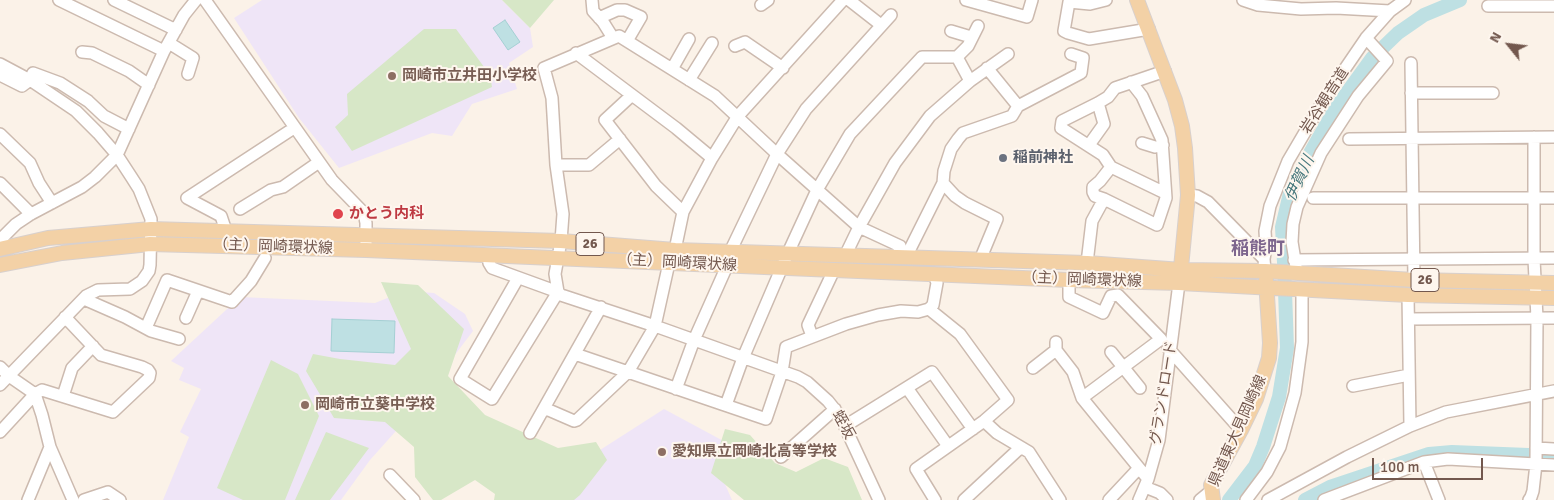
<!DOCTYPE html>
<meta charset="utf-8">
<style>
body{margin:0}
#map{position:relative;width:1554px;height:500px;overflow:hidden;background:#fbf2e8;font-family:Signika,sans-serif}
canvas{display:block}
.north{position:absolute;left:1484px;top:20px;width:50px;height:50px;-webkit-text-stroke:4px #fef6ee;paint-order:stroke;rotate:299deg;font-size:14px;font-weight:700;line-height:20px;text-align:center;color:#73584e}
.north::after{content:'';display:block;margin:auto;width:18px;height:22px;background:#73584e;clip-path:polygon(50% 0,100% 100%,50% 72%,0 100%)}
.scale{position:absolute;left:1372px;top:458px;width:111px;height:22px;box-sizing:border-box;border:2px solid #73584e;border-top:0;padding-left:6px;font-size:15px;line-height:18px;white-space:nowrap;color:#73584e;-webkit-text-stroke:4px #fef6ee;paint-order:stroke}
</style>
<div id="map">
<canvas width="1554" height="500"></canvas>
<div class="north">N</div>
<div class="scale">100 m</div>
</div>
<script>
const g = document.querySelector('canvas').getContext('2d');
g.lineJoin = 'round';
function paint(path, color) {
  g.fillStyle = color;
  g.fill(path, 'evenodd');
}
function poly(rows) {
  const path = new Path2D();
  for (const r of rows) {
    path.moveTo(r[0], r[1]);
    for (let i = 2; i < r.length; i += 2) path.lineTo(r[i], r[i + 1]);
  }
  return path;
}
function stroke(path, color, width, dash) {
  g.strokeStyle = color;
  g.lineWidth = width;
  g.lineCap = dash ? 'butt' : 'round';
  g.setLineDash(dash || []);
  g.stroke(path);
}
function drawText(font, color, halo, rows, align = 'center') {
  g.font = font + ' Signika,"Noto Sans JP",sans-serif';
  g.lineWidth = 4;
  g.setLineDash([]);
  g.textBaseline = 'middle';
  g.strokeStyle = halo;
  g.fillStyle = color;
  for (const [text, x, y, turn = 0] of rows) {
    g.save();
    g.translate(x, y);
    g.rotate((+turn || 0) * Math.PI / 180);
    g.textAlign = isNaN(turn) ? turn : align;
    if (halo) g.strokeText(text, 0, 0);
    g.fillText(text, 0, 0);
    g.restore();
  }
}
paint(poly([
 [262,0,502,0,530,28,533,47,509,63,517,89,472,104,452,136,432,133,339,168,299,118,234,18],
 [405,291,434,293,465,314,473,331,404,422,370,460,341,500,163,500,189,437,180,432,201,389,179,380,184,368,171,361,240,297,375,303],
 [664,409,729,444,720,473,732,500,555,500,586,459]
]), '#efe5f7');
paint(poly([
 [502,0,554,0,530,28],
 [424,29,456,29,490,75,492,87,352,151,335,127,348,115,347,94],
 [381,282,418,285,464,329,448,376,485,415,558,448,596,442,607,460,580,495,574,500,494,500,495,494,475,480,441,500,433,500,415,477,414,447,385,422,334,418,306,371,313,354,340,359,395,365,411,349],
 [271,360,298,374,319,416,285,500,243,500,217,488],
 [725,429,750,435,775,463,796,472,824,458,848,467,862,500,744,500,711,473],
 [326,432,369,448,330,500,295,500]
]), '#d7e7c7');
const water = poly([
 [505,20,520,42,508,50,493,28,505,20],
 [332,319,395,321,394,353,331,351,332,319]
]);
paint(water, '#bee0e3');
stroke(water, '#a5d0d4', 1);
stroke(poly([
 [1229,500,1255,466,1263,447,1279,397,1287,348,1284,262,1282,227,1290,193,1309,155,1335,109,1372,58,1398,33,1424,15,1460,0],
 [1305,500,1330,487,1429,454,1452,452,1554,456]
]), '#bee0e3', 14);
const minor = poly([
 [59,0,164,51],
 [114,0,176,30],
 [205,0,332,180,364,213,366,223,366,250],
 [592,0,593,11,603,22,613,38],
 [849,0,881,25],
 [966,0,1027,17,1032,0],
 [1106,0,1090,4,1069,2,1064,31,1068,33,1089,39,1149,29],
 [1243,0,1258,5,1301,9,1336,8,1390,11],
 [761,5,768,0],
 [1488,6,1554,6],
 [599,18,617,10,625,10,641,17,627,41],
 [951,31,971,37],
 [169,43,193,58,188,74],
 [735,46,745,42,783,68],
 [82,52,92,53,129,71,149,85],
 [576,53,676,128,712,158],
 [957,57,968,46,978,26],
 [1411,63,1414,280],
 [0,64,30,80,76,111,98,133,117,155,132,178,139,189,151,219,150,265,149,271,142,281,130,289,98,290,86,296,0,385],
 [672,69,689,39],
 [0,75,22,86,30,80,33,73,60,83,88,101,104,116,129,129],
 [689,80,712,43],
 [1411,93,1493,93],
 [632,95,605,120,656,186,683,212],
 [1018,106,1081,73,1083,58,1071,54],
 [0,134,30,163,39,183,52,203],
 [1349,139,1554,137],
 [1142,143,1155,147,1163,145],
 [1089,145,1104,124,1098,103],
 [556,165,589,165,620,139],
 [1111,167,1165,193],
 [0,183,31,214],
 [943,183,955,196,965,203,997,219,980,260],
 [1188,195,1197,196,1208,202,1264,259],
 [1313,198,1554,198],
 [1104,199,1157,225,1166,198,1162,140,1142,96,1131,82],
 [240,209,271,190,283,187,319,162],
 [226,231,221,216,187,198,294,128],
 [0,246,4,236,16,224,31,214,82,187,95,177,117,155,164,51,184,15,196,0],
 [675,250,683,212,712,158,738,116,843,0],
 [730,252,777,154,806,109,891,15],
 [488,255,489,263,492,268,558,292,561,295,655,326,798,377,807,382,828,401,840,416,879,500],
 [845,256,859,227,895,163,930,116,970,81,1008,54],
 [906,257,943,183,944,171,951,149,958,139,963,133,1012,116,1018,106,987,68],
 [1294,260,1554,258],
 [1087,263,1092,221,1104,199,1095,196,1093,192,1093,187,1100,181,1111,167,1103,155,1061,128,1062,121,1098,103,1108,97,1115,88,1165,71],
 [1265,271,1264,259,1266,247,1265,231,1270,206,1288,161,1325,98,1366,38,1390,11,1405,0],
 [1297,273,1292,242,1293,224,1297,207,1321,153,1358,96,1387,61,1366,38],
 [518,278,460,379,492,399,558,292,555,274,561,241,563,214,556,165,552,98,544,68,619,36,715,96,777,154,859,227,900,246,898,257],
 [1069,280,1069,297,1103,313,1111,296,1118,295,1161,339,1082,398],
 [1408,295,1410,426],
 [84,299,125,317,151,331,179,339],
 [929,309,960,334,1008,400,984,421,916,469,935,500],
 [186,318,198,291],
 [1409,319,1554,318],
 [146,328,167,280,232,302,251,281,265,258],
 [812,336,808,325,834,270],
 [1056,342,1056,350,1073,372,1082,398,1148,479],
 [1168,348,1241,430],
 [1111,352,1140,388],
 [575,354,766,419,782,372,786,347,846,324,878,315,901,311,918,312,929,309,933,305,937,283,934,274],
 [0,367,9,376,35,394,42,415,50,447,73,500],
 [1033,368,1056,350],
 [1353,386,1409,375],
 [907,388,948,446],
 [676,389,694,340,727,266],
 [63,396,72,368,93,346],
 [726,405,743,358,788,253,817,190,850,134,922,57,957,57,970,81],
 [544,408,574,421,577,420,628,372,655,326,669,263],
 [984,421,997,433,1029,452,1060,500],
 [845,426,932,372,973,429],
 [0,432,35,394,42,390,113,412,149,378,150,373,148,370,142,367,101,355,65,317],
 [530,433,601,307],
 [1536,448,1554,449],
 [781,457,835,409],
 [1424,462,1439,500],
 [390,475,414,500],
 [1145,487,1160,493,1167,500],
 [28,500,50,447],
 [84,500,108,492,120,500],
 [964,500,1020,448],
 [1109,500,1139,468],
 [1139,500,1148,479,1159,440,1179,283],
 [1200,500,1211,491],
 [1246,500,1267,472,1280,447,1295,393,1302,342,1302,290],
 [1268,500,1347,457,1410,426,1446,412,1554,391],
 [1324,500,1424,462,1448,459,1554,465],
 [1529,500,1531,497,1533,491,1536,464,1537,318,1534,259,1534,137]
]);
const major = poly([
 [1137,0,1175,100,1182,126,1185,148,1188,195,1180,278],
 [0,249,48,238,151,229,561,241,675,250,1087,263,1182,270,1265,271,1414,280,1554,283],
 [0,265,62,253,150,244,366,250,1069,280,1179,283,1408,295,1554,298],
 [1213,500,1211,485,1241,430,1256,399,1269,358,1270,343,1266,280]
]);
stroke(minor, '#ccbaaf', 14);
stroke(major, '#d8d0cd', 16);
stroke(minor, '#fff', 11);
stroke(major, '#f3d1a6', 14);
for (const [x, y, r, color] of [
 [392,76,5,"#8d6e63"],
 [1003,158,5,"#6b7280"],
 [338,214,6,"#e0444e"],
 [305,405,5,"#8d6e63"],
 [662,452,5,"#8d6e63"]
]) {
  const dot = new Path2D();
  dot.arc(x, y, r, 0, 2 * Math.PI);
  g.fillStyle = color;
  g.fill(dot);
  stroke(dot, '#fef6ee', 2);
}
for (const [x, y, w] of [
 [590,244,28],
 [1425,280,28]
]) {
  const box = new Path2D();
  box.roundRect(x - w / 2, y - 11.5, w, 23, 4);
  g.fillStyle = '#fef6ee';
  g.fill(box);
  stroke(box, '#73584e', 1);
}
drawText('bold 14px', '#73584e', null, [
 ["26",590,244],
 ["26",1425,280]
]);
drawText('bold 15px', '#785e54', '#fef6ee', [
 ["岡崎市立井田小学校",402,76],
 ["岡崎市立葵中学校",315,405],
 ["愛知県立岡崎北高等学校",672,452]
], 'left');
drawText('15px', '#73584e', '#fef6ee', [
 ["岩谷観音道",1325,101,-57],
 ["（主）岡崎環状線",273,247,2],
 ["（主）岡崎環状線",677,263,3],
 ["（主）岡崎環状線",1082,280,2],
 ["グランドロード",1164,393,-81],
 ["蛭坂",843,425,61],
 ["県道東大見岡崎線",1238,431,-66]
]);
drawText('bold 15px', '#5b616d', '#fef6ee', [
 ["稲前神社",1013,158]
], 'left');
drawText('bold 15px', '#be3a42', '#fef6ee', [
 ["かとう内科",349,214]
], 'left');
drawText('italic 16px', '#47787d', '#fef6ee', [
 ["伊賀川",1300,179,-65]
]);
drawText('bold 18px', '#7e668e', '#fef6ee', [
 ["稲熊町",1258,249]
]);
</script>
